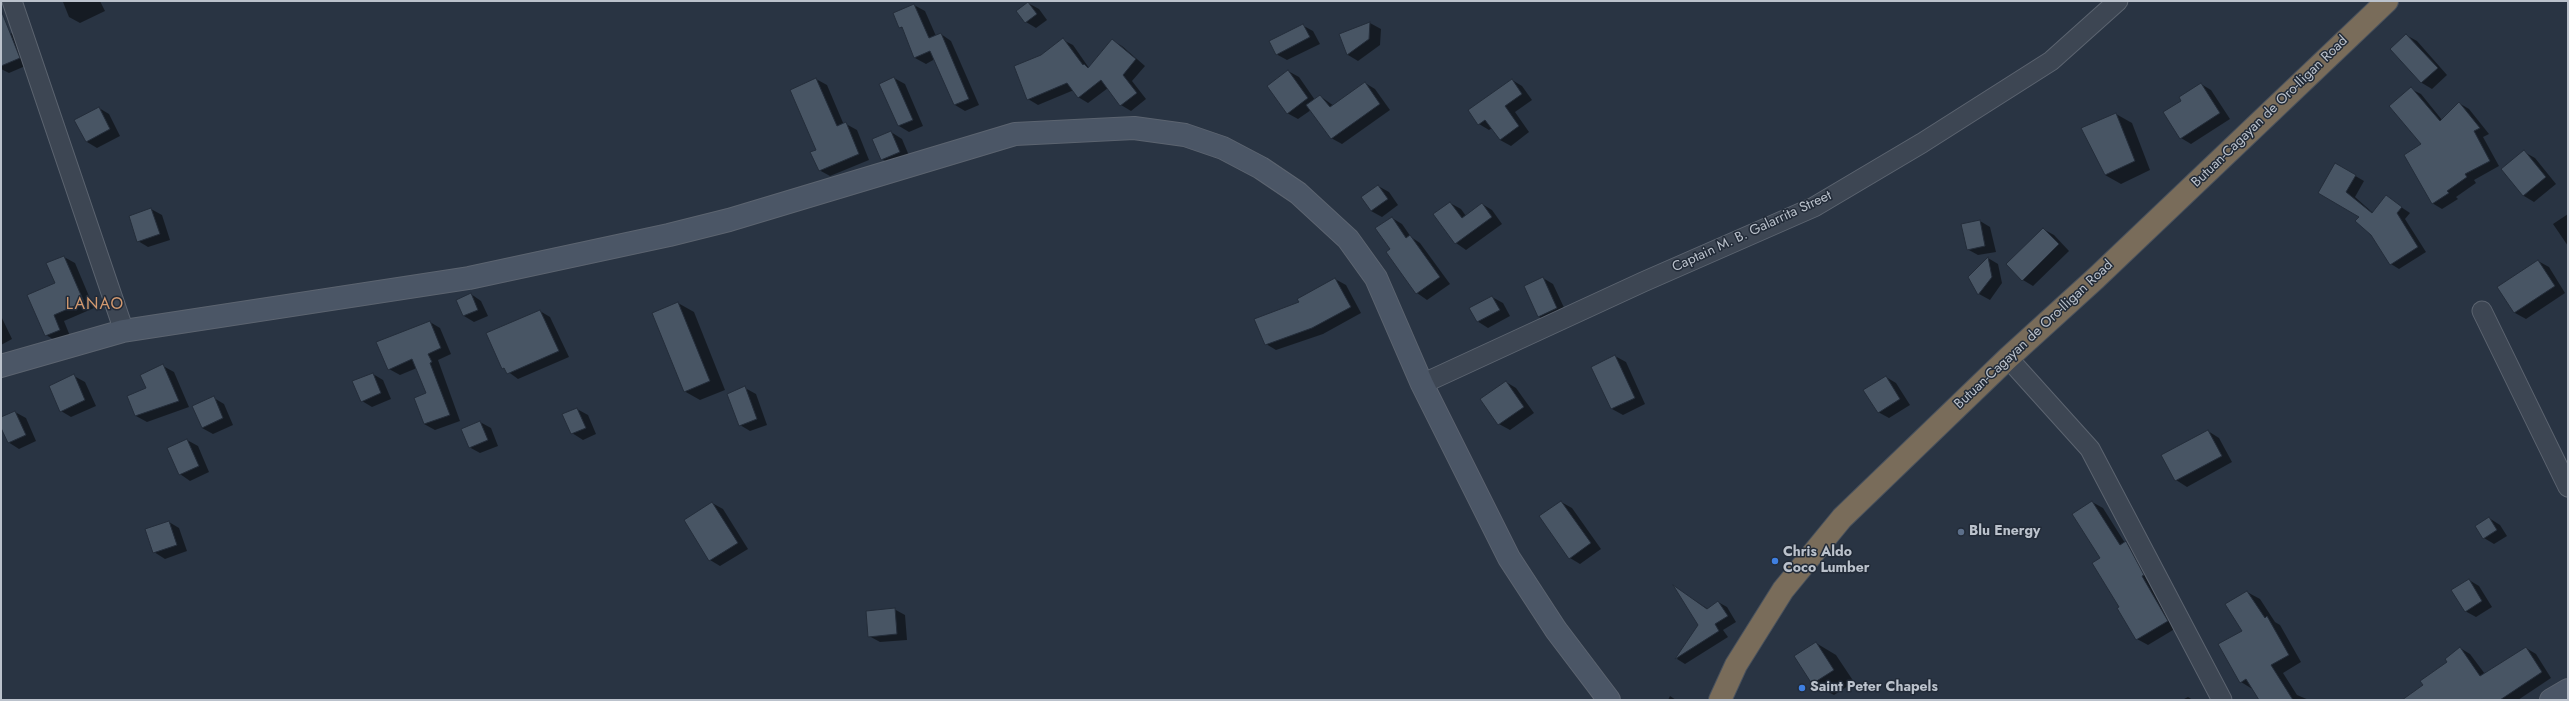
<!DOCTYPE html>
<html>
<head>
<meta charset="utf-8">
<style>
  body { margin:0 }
  #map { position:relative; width:2569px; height:701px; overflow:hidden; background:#293443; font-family:Jost,sans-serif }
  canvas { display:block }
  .frame { position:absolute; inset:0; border:2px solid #bbc2cc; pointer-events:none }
</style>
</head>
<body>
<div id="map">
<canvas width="2569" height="701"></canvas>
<div class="frame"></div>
</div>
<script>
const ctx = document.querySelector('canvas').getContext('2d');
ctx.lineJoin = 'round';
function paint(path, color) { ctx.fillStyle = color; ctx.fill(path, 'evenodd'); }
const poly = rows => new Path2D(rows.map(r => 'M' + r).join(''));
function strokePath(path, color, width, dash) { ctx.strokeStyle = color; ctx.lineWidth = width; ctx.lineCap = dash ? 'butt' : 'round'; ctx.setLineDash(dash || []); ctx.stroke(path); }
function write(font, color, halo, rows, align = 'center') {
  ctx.font = font + ' Jost,sans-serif'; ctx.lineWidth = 3; ctx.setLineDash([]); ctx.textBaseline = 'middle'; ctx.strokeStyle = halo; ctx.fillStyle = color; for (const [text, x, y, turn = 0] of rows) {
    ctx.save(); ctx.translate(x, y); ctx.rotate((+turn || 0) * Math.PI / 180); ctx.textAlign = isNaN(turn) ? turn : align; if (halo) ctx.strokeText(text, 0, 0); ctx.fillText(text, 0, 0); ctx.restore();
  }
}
paint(poly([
  [65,1,100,1,105,11,80,23,69,17,63,2],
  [1028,3,1039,9,1047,20,1036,28,1026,22],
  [914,5,925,11,936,36,941,34,951,41,979,105,965,111,955,105,935,59,926,64,915,58,903,29,900,27],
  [1370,23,1381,29,1380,45,1358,61,1348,55,1340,35],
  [1302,25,1313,31,1320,44,1287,60,1276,54],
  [11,33,21,40,30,64,9,73,1,69,1,38],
  [2406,35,2417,41,2447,75,2432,89,2422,83,2391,49],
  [1063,40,1073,45,1089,68,1113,41,1122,46,1145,66,1132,81,1146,99,1131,111,1121,105,1108,88,1088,103,1078,97,1074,90,1038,105,1028,99,1042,56],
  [1288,71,1299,77,1315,100,1320,96,1334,106,1365,83,1375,89,1390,110,1342,144,1331,138,1311,110,1298,119,1287,113],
  [894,78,905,84,923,126,909,132,899,126,881,84],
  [816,79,827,85,844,125,846,124,857,130,869,160,830,176,819,170],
  [1512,80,1522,86,1532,100,1515,112,1529,132,1511,146,1500,140,1492,128,1489,130,1479,124],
  [2201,84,2211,90,2230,119,2191,144,2181,138,2183,101],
  [2411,89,2421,94,2442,120,2459,103,2469,109,2489,134,2483,137,2499,166,2474,180,2476,183,2456,197,2458,199,2442,209,2432,203],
  [99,108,109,114,120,136,97,148,87,142],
  [2116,114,2132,123,2150,170,2121,184,2105,175],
  [891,132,902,139,910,158,893,166,882,159],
  [2524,152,2535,158,2556,184,2534,202,2524,196,2503,169],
  [2335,164,2364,181,2355,197,2373,213,2386,197,2410,213,2405,219,2426,252,2399,269,2391,264,2361,216,2319,193],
  [1378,186,1389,192,1398,205,1382,217,1371,211],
  [1450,203,1461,209,1466,216,1482,204,1492,210,1502,224,1466,250,1456,243],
  [151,209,162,215,170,240,148,247,138,241],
  [2568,214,2568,246,2553,224],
  [1392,218,1402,224,1411,237,1420,243,1450,284,1427,300,1417,293,1392,250],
  [1980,221,1990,227,1996,252,1978,255,1967,249],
  [2043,229,2054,235,2069,251,2033,286,2023,280],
  [64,257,75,263,94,308,64,321,70,336,56,341,46,335],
  [1988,258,1998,264,2002,283,1990,300,1979,294,1969,278],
  [2538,261,2549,267,2565,293,2526,319,2515,313,2498,287],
  [1543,278,1553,284,1567,314,1550,323,1539,317,1525,287],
  [1335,279,1346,285,1361,313,1323,334,1276,350,1266,344,1300,303],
  [471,294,481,301,488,316,474,322,464,316,457,300],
  [1492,297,1503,303,1510,316,1488,328,1477,321],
  [678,303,694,312,725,390,700,400,684,391],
  [540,311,550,317,569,357,518,379,503,368],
  [1,316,12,339,1,345],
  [430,322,440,328,451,354,438,360,460,421,435,430,424,424,427,393,417,368,400,375,389,369],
  [1615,356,1626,362,1645,404,1623,415,1612,409,1592,367],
  [163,366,174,372,189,407,147,422,136,416,147,389],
  [373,374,383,380,391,399,372,407,362,401],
  [74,376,85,382,96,406,71,417,61,411],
  [1886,377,1896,383,1910,405,1889,418,1878,412],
  [1506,382,1516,388,1534,413,1510,430,1499,424],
  [745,388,756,394,767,425,750,431,740,425],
  [214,398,224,404,233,425,213,434,202,428],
  [577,409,588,415,596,434,583,440,572,433],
  [15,412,26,418,36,441,19,449,8,442,1,425,1,418],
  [480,422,491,428,498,446,480,453,469,447],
  [2208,431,2219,438,2232,462,2187,487,2176,480],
  [187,440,198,446,209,472,190,481,180,474],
  [1561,502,1572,508,1601,549,1580,564,1570,558],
  [2092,502,2103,508,2125,543,2136,548,2178,627,2148,645,2137,639,2121,607,2102,558],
  [712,503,723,509,748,549,720,566,710,560],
  [2489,518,2500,525,2507,536,2494,544,2484,538],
  [169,522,179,528,187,551,165,559,154,552],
  [2469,580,2479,586,2492,607,2476,617,2465,611],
  [1682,592,1708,609,1718,602,1727,607,1736,622,1723,630,1728,637,1685,664,1677,659,1699,625],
  [2247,592,2260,599,2275,622,2280,625,2301,662,2283,673,2297,695,2309,700,2261,700,2254,690,2241,682],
  [894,609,905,615,907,640,880,642,869,636],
  [1816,643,1836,655,1854,682,1834,695,1813,684,1796,656],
  [2460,648,2470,654,2485,674,2526,648,2536,654,2551,678,2518,700,2405,700,2424,686],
  [1670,696,1676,700,1668,700],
  [2188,697,2193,700,2182,700]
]), '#0007');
const building = poly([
  [1028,2,1037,14,1025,23,1016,11,1028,2],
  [914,4,929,38,941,33,969,99,954,105,930,51,914,58,902,27,899,28,893,13,914,4],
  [1,10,20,58,1,66,1,10],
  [1370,22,1369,39,1347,55,1339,34,1370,22],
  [1303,24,1310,37,1276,55,1269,41,1303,24],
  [2406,34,2438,68,2421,83,2390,49,2406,34],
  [1063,38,1083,65,1084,64,1088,68,1112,39,1136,59,1123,75,1137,93,1120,106,1101,80,1078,98,1067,83,1027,100,1014,66,1041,55,1063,38],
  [1288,70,1308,98,1287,114,1267,86,1288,70],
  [894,77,913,120,898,126,879,84,894,77],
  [816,78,837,126,846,122,859,154,819,171,810,152,816,150,790,90,816,78],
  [1512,79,1522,94,1505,106,1519,126,1500,140,1485,120,1478,125,1468,110,1512,79],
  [1365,82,1380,104,1331,139,1306,105,1320,95,1330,107,1365,82],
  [2201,83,2220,113,2180,139,2163,112,2181,101,2179,97,2201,83],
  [2411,87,2440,121,2459,102,2480,128,2474,131,2490,161,2465,174,2467,177,2447,191,2449,193,2432,204,2404,155,2421,144,2389,106,2411,87],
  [99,107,110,129,86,142,74,120,99,107],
  [2116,113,2135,161,2105,175,2081,128,2116,113],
  [891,131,900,152,881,160,872,139,891,131],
  [2524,150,2546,177,2523,196,2501,169,2524,150],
  [2335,163,2356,175,2346,192,2372,213,2386,195,2402,207,2397,213,2418,247,2390,265,2371,235,2355,221,2359,217,2318,193,2335,163],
  [1378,185,1388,199,1371,211,1361,197,1378,185],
  [1450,202,1462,218,1482,203,1492,217,1455,244,1433,214,1450,202],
  [151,208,160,234,137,242,129,216,151,208],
  [1392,217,1406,238,1410,235,1440,277,1416,294,1386,252,1390,249,1375,228,1392,217],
  [1980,220,1985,246,1967,250,1961,224,1980,220],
  [2043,228,2059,244,2022,281,2006,264,2043,228],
  [64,256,84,302,54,315,60,330,45,336,27,295,55,283,46,263,64,256],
  [1988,257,1992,277,1978,295,1968,277,1988,257],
  [2538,260,2555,286,2514,313,2497,287,2538,260],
  [1543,277,1557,308,1538,317,1524,286,1543,277],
  [1335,278,1351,307,1312,328,1265,345,1254,319,1299,302,1297,299,1335,278],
  [471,293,478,310,463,316,456,300,471,293],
  [1492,296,1500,310,1477,322,1469,308,1492,296],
  [678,302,710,381,684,392,652,313,678,302],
  [540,310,559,351,507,374,504,368,502,369,486,333,540,310],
  [430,321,441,348,428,354,432,362,430,363,450,415,424,424,414,398,426,393,412,359,388,370,376,342,430,321],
  [1615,355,1635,398,1611,409,1591,367,1615,355],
  [163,364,179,401,135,416,127,396,146,388,140,375,163,364],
  [373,373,381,393,361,402,352,381,373,373],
  [74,374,85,400,60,412,49,386,74,374],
  [1886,376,1900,399,1878,413,1863,390,1886,376],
  [1506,381,1524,407,1498,425,1480,399,1506,381],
  [745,386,757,419,739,426,727,394,745,386],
  [214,396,223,418,202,428,192,406,214,396],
  [577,408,586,428,571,434,562,414,577,408],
  [15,411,26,435,8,443,1,428,1,417,15,411],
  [480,421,488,440,469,448,461,429,480,421],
  [2208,430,2222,456,2175,481,2161,455,2208,430],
  [187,439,199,466,179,475,167,448,187,439],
  [1561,501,1591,543,1569,559,1539,516,1561,501],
  [2092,501,2120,545,2126,541,2127,543,2144,575,2142,576,2168,621,2136,640,2117,608,2119,607,2092,563,2100,558,2072,514,2092,501],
  [712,502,738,543,709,561,684,520,712,502],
  [2489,517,2497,530,2483,539,2475,526,2489,517],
  [169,521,177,545,153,553,145,529,169,521],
  [2469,579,2482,601,2465,612,2451,590,2469,579],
  [1673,585,1707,609,1718,601,1728,616,1715,624,1719,631,1675,659,1698,625,1673,585],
  [2247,591,2265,618,2267,616,2289,655,2271,665,2293,700,2259,700,2246,679,2240,683,2218,644,2242,631,2225,604,2247,591],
  [895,608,897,634,868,637,866,611,895,608],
  [1816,642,1834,670,1812,684,1794,656,1816,642],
  [2460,647,2480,676,2526,647,2542,672,2500,700,2402,700,2423,685,2420,681,2447,662,2445,659,2460,647]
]);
paint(building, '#485564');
strokePath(building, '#242d3a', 1);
const street = poly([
  [12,1,124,331],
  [2482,311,2568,487],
  [2008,358,2090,449,2222,700],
  [1422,384,1643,282,1814,207,1922,143,2051,61,2118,1]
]);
const secondary = poly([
  [1,366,123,331,469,278,669,235,729,220,1015,134,1134,128,1185,135,1223,148,1261,168,1298,193,1348,239,1376,278,1422,384,1509,558,1556,630,1609,700],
  [2551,700,2568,690]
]);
const highway = poly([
  [1720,700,1736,665,1783,590,1842,518,2008,358,2096,278,2387,1]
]);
strokePath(street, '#5c6470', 21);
strokePath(secondary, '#5c6470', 24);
strokePath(highway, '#48515d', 24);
strokePath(street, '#3d4653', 19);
strokePath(secondary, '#4b5666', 22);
strokePath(highway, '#796c5a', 22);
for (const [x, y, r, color] of [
  [1961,532,4,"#5c6f8a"],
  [1775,561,4,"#3f7fe0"],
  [1802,688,4,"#3f7fe0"]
]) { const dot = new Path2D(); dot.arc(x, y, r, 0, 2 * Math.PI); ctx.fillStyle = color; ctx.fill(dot); strokePath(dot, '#222b38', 1.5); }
write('14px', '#bbc2cc', '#222b38', [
  ["Butuan-Cagayan de Oro-Iligan Road",2270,112,-44],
  ["Captain M. B. Galarrita Street",1752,232,-25],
  ["Butuan-Cagayan de Oro-Iligan Road",2034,335,-43]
]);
write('bold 14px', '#bbc2cc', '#222b38', [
  ["Blu Energy",1969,532],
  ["Chris Aldo",1783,553],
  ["Coco Lumber",1783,569],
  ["Saint Peter Chapels",1810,688]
], 'left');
ctx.letterSpacing = '1px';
write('16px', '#d3996f', '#222b38', [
  ["LANAO",95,305]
]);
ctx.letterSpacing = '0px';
</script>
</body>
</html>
